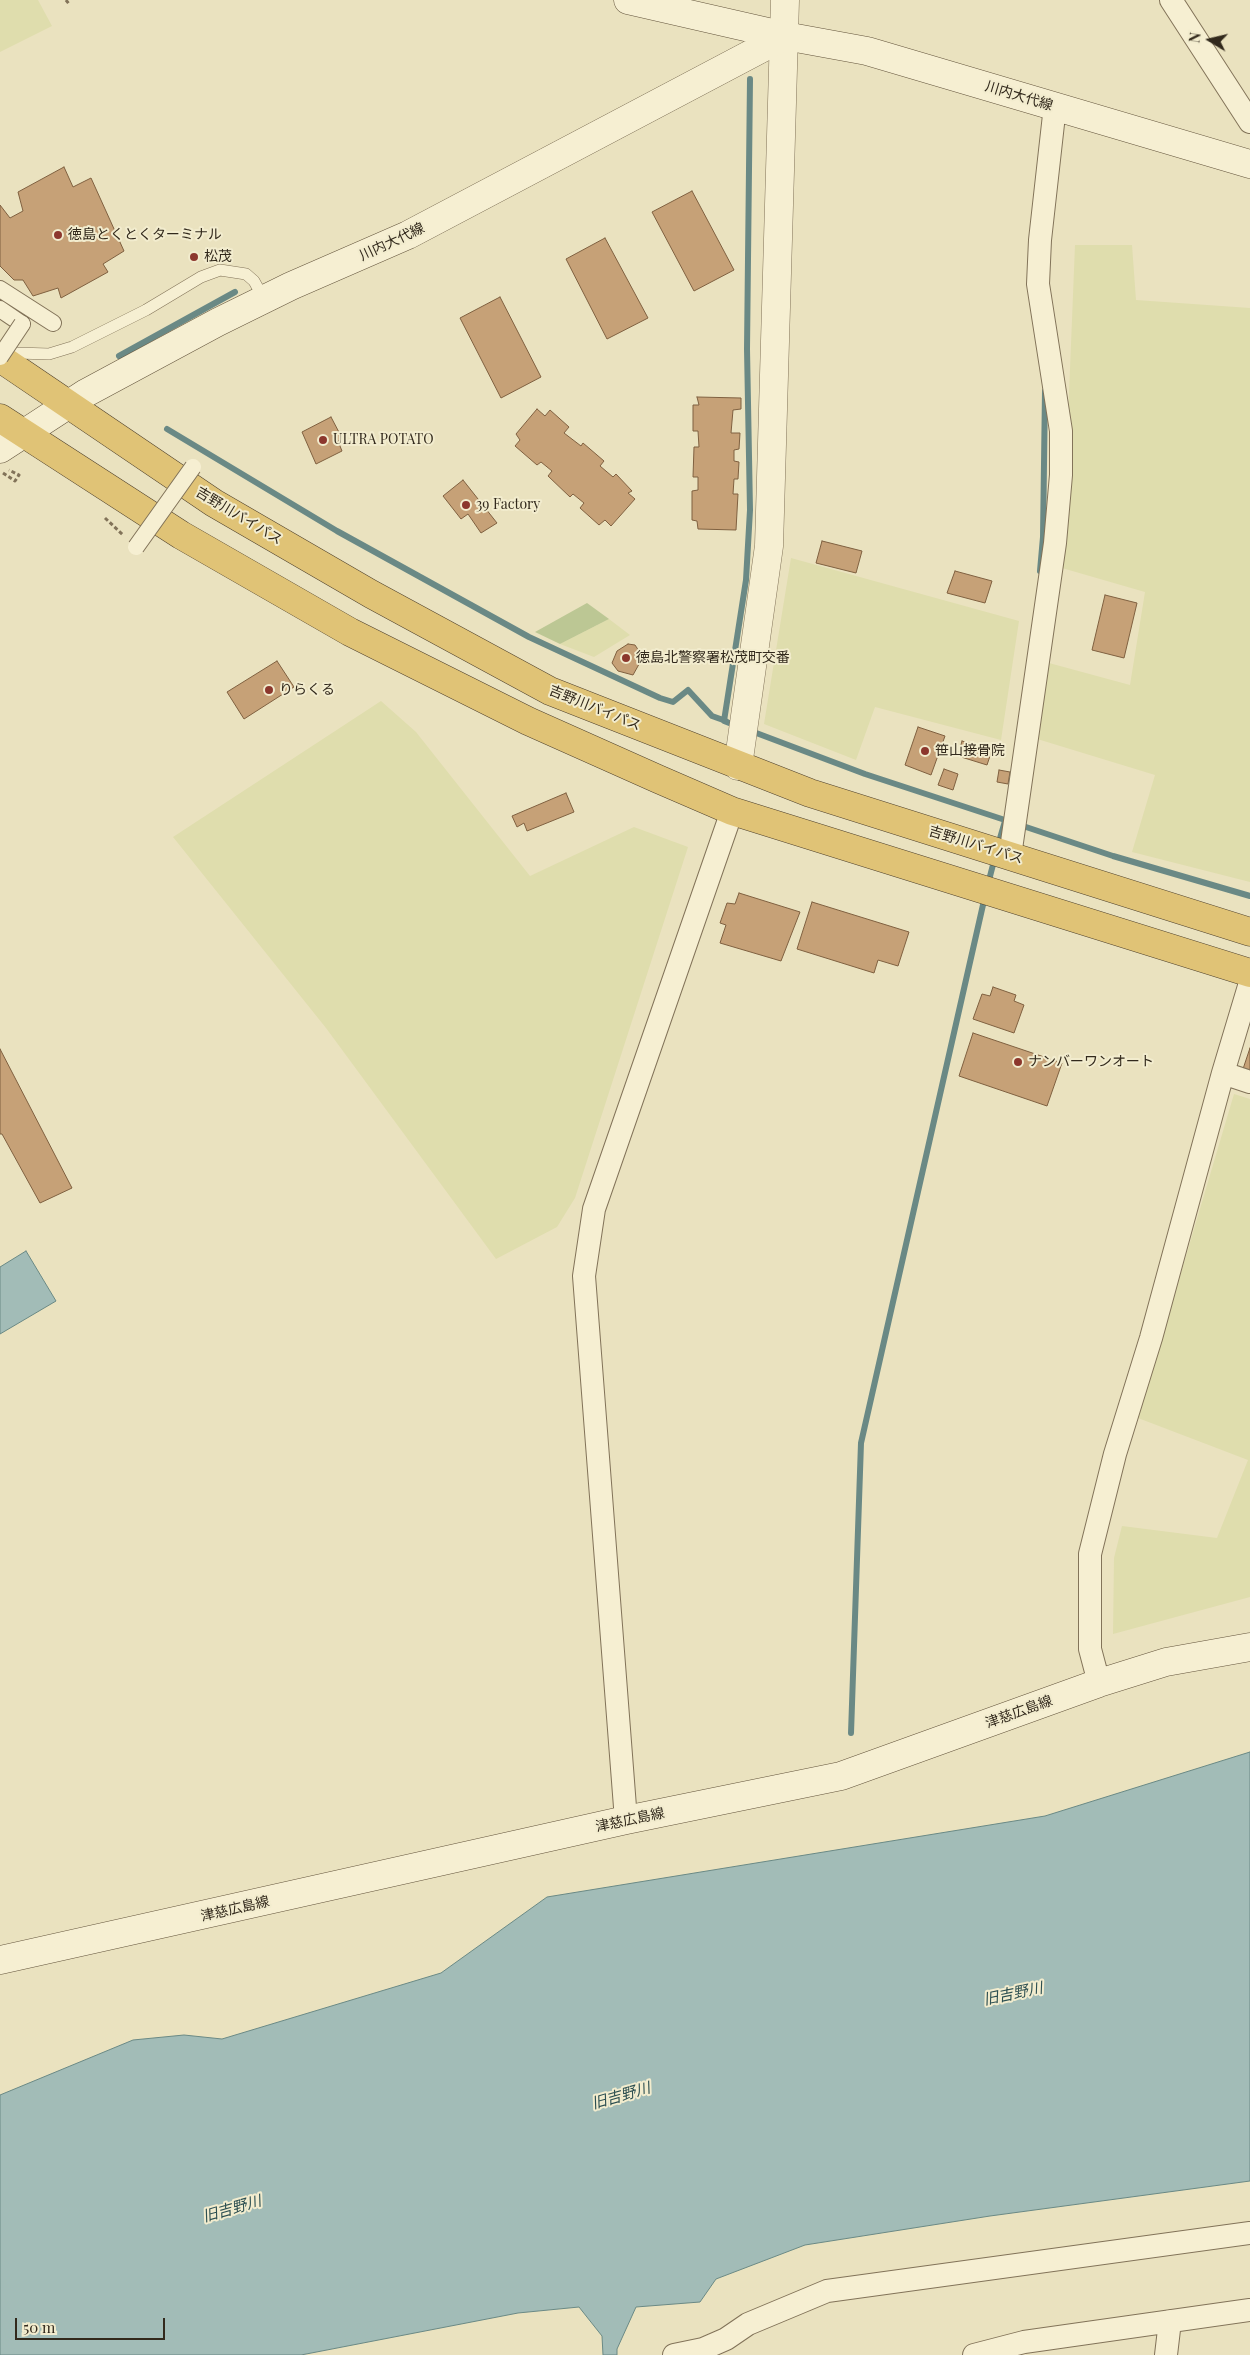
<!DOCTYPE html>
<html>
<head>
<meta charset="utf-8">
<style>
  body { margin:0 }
  #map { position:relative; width:1250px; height:2355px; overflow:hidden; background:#eae2bf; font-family:"Playfair Display",serif }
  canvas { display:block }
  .north { position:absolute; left:1185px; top:15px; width:50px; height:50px; -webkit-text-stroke:4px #f2ecce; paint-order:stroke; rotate:279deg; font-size:14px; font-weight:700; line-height:20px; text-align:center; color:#32291c }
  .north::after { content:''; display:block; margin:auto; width:18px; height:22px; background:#32291c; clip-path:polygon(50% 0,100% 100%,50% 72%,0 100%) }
  .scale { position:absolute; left:15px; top:2318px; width:150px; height:22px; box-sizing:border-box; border:2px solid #32291c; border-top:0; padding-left:6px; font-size:15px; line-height:18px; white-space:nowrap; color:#32291c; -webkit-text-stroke:4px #f2ecce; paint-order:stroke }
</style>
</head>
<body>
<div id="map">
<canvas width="1250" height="2355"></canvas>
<div class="north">N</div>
<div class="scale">50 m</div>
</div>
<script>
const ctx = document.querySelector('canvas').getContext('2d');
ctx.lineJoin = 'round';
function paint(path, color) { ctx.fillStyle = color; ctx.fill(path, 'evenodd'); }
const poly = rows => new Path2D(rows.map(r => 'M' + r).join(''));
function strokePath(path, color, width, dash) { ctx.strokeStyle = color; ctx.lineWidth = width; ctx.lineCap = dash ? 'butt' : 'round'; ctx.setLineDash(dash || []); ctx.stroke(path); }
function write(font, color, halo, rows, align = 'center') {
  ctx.font = font + ' "Playfair Display","Noto Sans JP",serif'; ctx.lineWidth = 4; ctx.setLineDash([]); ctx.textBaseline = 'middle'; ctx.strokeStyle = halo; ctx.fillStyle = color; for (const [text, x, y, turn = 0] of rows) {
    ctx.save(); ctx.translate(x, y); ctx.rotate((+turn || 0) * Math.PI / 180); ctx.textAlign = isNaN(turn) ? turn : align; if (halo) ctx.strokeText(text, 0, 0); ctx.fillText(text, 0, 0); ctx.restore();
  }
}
paint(poly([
  [0,0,38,0,52,26,0,52],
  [1075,245,1132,245,1136,300,1250,308,1250,882,1132,852,1155,775,1034,738,1049,663,1130,685,1145,592,1062,568],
  [791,558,1019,621,1001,740,875,707,856,760,764,724],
  [609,619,630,635,594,657,560,644],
  [381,701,416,732,530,876,634,827,688,847,575,1198,557,1227,496,1259,326,1028,173,837],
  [1234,1094,1250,1099,1250,1597,1113,1634,1114,1558,1122,1526,1217,1538,1248,1460,1138,1418]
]), '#dfddad');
paint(poly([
  [587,603,609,619,560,644,535,632]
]), '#bcc794');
const water = poly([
  [26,1251,56,1301,0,1334,0,1267,26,1251],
  [1250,1752,1250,2181,990,2216,805,2245,716,2279,700,2302,636,2307,617,2349,617,2355,603,2355,602,2336,579,2307,518,2313,301,2355,0,2355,0,2095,133,2040,184,2035,222,2039,441,1973,547,1897,1045,1816,1250,1752]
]);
paint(water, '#a2bcb7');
strokePath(water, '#6a8985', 1);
strokePath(poly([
  [119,356,235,292],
  [167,429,337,531,529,637,660,698,673,702,688,690,712,716,726,721],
  [1040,571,1043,537,1045,391],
  [737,726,724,721,746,580,750,510,747,349,750,79],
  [751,731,865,774,1008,821],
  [1020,825,1113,856,1250,896],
  [998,845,1005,821],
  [988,884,995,857],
  [851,1733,861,1443,985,896]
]), '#6a8985', 6);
const building = poly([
  [64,167,73,187,91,178,124,251,103,264,108,272,61,298,58,288,33,296,23,280,14,280,0,266,0,205,10,218,23,211,18,192,64,167],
  [692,191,734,270,694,291,652,212,692,191],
  [605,238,648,318,607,339,566,259,605,238],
  [500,297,541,377,501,398,460,318,500,297],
  [697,397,741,398,741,409,733,410,731,433,740,433,739,449,734,450,734,461,739,462,738,479,734,479,733,494,738,494,736,530,698,529,697,521,692,520,692,491,698,490,698,477,693,477,694,447,699,447,698,431,693,431,693,405,699,405,697,397],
  [537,409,545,416,550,410,569,427,564,433,581,446,583,443,604,461,600,466,613,477,616,474,632,491,628,493,635,499,611,526,605,520,599,525,580,508,584,503,573,494,570,497,548,476,552,471,541,462,537,465,515,446,520,440,516,434,537,409],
  [331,417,342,438,338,441,342,451,316,464,302,432,331,417],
  [463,480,497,523,481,533,468,514,461,519,443,496,463,480],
  [822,541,862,551,856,573,816,563,822,541],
  [955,571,992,581,985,603,947,593,955,571],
  [1105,595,1137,603,1124,658,1092,650,1105,595],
  [628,644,635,645,643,657,633,675,618,671,612,663,617,651,628,644],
  [277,661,294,687,244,719,227,692,277,661],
  [918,727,945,736,931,775,905,765,918,727],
  [962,741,992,750,987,765,958,756,962,741],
  [944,769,958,774,953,790,938,785,944,769],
  [999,770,1010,772,1008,784,997,782,999,770],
  [566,793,574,812,527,831,524,823,517,827,512,816,566,793],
  [739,893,800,912,781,961,720,943,726,925,720,923,727,903,735,904,739,893],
  [812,902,909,932,898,966,878,960,874,973,797,949,812,902],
  [993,987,1016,995,1014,1001,1024,1005,1014,1033,973,1019,982,994,990,996,993,987],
  [973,1033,1062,1063,1047,1106,959,1076,973,1033],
  [1250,1048,1250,1075,1242,1072,1250,1048],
  [0,1049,72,1188,40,1203,2,1134,0,1134,0,1049]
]);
paint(building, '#c6a177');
strokePath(building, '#7f6040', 1);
const service = poly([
  [2,349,17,353,49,354,72,347,146,310,201,277,220,270,246,274,254,281,264,299]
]);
const pedestrian = poly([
  [0,289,53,323],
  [0,309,22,324]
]);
const minor = poly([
  [1171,0,1250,122],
  [1010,856,1055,543,1061,475,1061,431,1038,284,1040,240,1055,106],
  [1223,1073,1250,1082],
  [1099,1683,1090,1649,1090,1554,1115,1454,1151,1338,1223,1073,1250,983],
  [626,1820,584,1276,594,1209,732,811],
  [674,2355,703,2349,726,2339,748,2324,827,2291,1250,2233],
  [974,2355,1024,2342,1250,2310],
  [1166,2355,1170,2321]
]);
const tertiary = poly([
  [738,766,769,546,785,0]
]);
const secondary = poly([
  [628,0,785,36,867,51,1250,164],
  [0,449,86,393,218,322,291,286,408,235,785,36],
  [0,1960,626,1820,841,1776,1099,1683,1166,1662,1250,1647]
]);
const trunk = poly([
  [0,358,214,503,371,594,550,691,810,793,1250,932],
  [0,418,181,535,350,632,528,721,658,779,732,811,1250,973]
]);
strokePath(service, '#827359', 12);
strokePath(pedestrian, '#827359', 18);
strokePath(minor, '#827359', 24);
strokePath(tertiary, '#827359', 29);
strokePath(secondary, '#63543c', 29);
strokePath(trunk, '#4f412d', 29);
strokePath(poly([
  [66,0,69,4],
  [3,473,15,481,19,475,9,470],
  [105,518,123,535]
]), '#827359', 3, [4, 2.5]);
strokePath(service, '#f6efd2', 11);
strokePath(pedestrian, '#f6efd2', 16);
strokePath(minor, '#f6efd2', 22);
strokePath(tertiary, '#f6efd2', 28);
strokePath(secondary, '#f6efd2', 28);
strokePath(trunk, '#e0c376', 28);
const pedestrianBridge = poly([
  [0,357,22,324],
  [136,547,193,467]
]);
strokePath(pedestrianBridge, '#827359', 18, []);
strokePath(pedestrianBridge, '#f6efd2', 16);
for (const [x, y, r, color] of [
  [58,235,5,"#8c372d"],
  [194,257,5,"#8c372d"],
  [323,440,5,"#8c372d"],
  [466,505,5,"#8c372d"],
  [626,658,5,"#8c372d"],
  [269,690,5,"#8c372d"],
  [925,751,5,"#8c372d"],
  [1018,1062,5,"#8c372d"]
]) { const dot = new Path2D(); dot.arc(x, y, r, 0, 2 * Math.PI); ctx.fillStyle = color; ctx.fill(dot); strokePath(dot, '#f2ecce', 2); }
write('14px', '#32291c', '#f2ecce', [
  ["川内大代線",1019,96,17],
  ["川内大代線",392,242,-25],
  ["吉野川バイパス",239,516,31],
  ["吉野川バイパス",595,708,22],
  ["吉野川バイパス",976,845,17],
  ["津慈広島線",1019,1712,-20],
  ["津慈広島線",630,1820,-12],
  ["津慈広島線",235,1909,-13]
]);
write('14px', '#32291c', '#f2ecce', [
  ["徳島とくとくターミナル",68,235],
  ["松茂",204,257],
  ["ULTRA POTATO",333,440],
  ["39 Factory",476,505],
  ["徳島北警察署松茂町交番",636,658],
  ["りらくる",279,690],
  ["笹山接骨院",935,751],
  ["ナンバーワンオート",1028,1062]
], 'left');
write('italic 15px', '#2c4f51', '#f2ecce', [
  ["旧吉野川",1013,1994,-12],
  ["旧吉野川",621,2096,-16],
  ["旧吉野川",232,2209,-16]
]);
</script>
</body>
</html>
